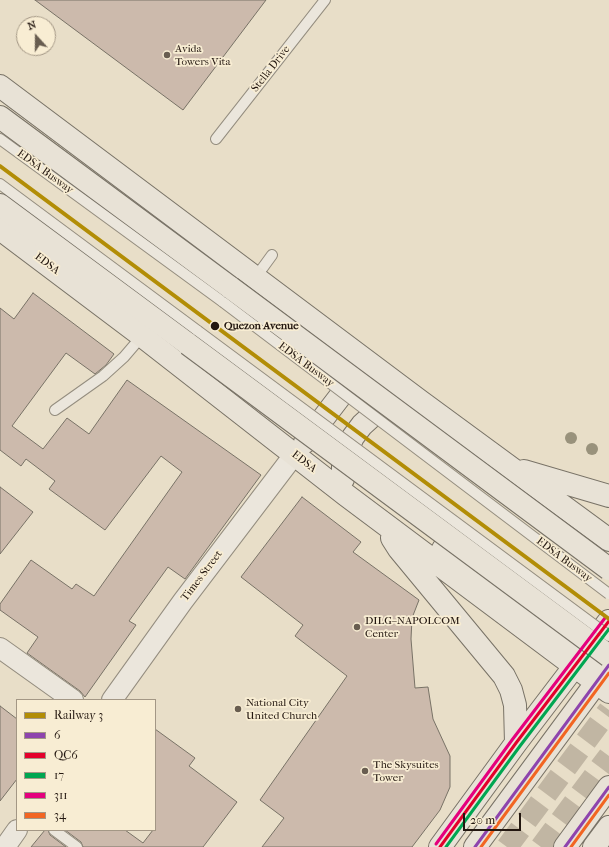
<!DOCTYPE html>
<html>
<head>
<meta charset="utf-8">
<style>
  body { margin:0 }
  #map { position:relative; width:609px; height:847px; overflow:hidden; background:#e8dec8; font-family:"IM FELL French Canon",serif }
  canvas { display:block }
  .legend { position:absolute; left:16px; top:699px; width:140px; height:132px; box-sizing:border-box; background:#f8edd3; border:1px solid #a39785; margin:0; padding:5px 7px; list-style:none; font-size:12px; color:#231710 }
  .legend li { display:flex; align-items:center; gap:8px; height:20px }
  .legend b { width:20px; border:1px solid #a39785 }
  .north { position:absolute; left:16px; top:16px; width:40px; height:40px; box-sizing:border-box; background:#f8edd3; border:1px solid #a39785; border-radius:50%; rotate:339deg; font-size:11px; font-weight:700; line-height:16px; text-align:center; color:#231710 }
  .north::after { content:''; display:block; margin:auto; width:14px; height:18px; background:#685d50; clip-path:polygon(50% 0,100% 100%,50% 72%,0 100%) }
  .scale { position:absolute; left:463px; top:813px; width:58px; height:18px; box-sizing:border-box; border:2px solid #231710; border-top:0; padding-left:5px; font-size:12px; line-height:14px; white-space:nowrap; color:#231710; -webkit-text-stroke:3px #f8edd3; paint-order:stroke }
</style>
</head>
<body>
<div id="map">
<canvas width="609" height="847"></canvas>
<ul class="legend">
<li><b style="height:5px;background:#b28d06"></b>Railway 3</li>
<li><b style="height:5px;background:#8e44ad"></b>6</li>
<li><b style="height:5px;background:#e4002b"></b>QC6</li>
<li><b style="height:5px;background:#00a651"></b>17</li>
<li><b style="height:5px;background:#e5007d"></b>311</li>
<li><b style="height:5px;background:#f26522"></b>34</li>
</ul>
<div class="north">N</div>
<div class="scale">20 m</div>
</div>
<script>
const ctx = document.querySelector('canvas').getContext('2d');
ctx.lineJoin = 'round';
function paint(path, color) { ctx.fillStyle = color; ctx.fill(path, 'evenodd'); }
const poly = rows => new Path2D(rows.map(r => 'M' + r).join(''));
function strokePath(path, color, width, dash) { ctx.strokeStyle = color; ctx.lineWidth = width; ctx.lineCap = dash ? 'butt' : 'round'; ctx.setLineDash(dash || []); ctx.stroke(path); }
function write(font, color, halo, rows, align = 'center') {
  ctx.font = font + ' "IM FELL French Canon",serif'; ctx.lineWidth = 3.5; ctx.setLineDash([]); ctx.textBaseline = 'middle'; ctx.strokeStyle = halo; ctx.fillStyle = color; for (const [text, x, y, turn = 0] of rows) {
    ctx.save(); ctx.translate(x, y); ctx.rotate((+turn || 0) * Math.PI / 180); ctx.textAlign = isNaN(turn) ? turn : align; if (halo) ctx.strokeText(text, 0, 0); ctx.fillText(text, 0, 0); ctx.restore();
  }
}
const building = poly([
  [35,0,266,0,183,110,35,0],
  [33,293,114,354,106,365,95,374,66,353,12,426,43,449,67,418,89,434,127,380,261,475,185,579,168,567,129,621,136,625,85,697,80,691,27,653,38,637,0,610,0,604,31,560,72,589,76,584,94,596,182,472,161,456,105,530,49,489,55,481,26,459,21,466,0,450,0,308,14,319,33,293],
  [0,487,33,512,0,554,0,487],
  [302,497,361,542,353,552,419,600,412,618,411,639,415,688,428,687,433,719,450,756,450,787,440,810,412,847,262,847,284,818,260,800,347,676,295,636,303,625,241,577,302,497],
  [0,706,17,719,17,779,0,801,0,706],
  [155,729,195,758,189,766,237,802,203,847,83,847,81,842,65,830,125,830,143,843,153,830,155,830,155,729],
  [45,830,48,830,50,835,66,847,31,847,45,830]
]);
paint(building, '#ccbaac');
strokePath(building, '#787266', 1);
strokePath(poly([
  [507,847,609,710],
  [541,847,609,756]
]), '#c1b6a3', 22, [22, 11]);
const service = poly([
  [0,139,223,302],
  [216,139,325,0],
  [0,184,198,331],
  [256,277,272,255],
  [55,410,103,376,124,357,142,336],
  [54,830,77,847]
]);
const minor = poly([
  [0,648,73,700],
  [112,700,183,601,294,455],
  [5,847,17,830]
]);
const primary = poly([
  [0,86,420,401,609,540],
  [0,229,142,336,346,495,609,692],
  [305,442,348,386,353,376,354,370],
  [524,471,609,496],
  [343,479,343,465,347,450,353,437,362,425,373,415,387,407,407,402],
  [392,538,399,549,504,676,511,690,515,705,516,743],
  [443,549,606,668,609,669],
  [440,847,516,743,609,621],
  [475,847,605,671],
  [565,847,609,787],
  [594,847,609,827]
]);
const trunk = poly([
  [0,117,231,288],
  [0,205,188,344]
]);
strokePath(service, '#948d7f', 12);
strokePath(minor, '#948d7f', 22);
strokePath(primary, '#787266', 24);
strokePath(trunk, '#787266', 24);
strokePath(service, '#ebe6dc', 10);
strokePath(minor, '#ebe6dc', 20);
strokePath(primary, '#e8e2d6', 22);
strokePath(trunk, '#e8e2d6', 22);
const serviceBridge = poly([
  [223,302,609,594],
  [198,331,609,636]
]);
const trunkBridge = poly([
  [231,288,609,569],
  [188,344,609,656]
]);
strokePath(serviceBridge, '#948d7f', 12, []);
strokePath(trunkBridge, '#787266', 24, []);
strokePath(serviceBridge, '#ebe6dc', 10);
strokePath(trunkBridge, '#e8e2d6', 22);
strokePath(poly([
  [475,847,609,665],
  [565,847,609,787]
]), '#8e44ad', 3);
strokePath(poly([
  [440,847,516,743,609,621]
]), '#e4002b', 3);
strokePath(poly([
  [446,847,520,746,609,629]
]), '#00a651', 3);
strokePath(poly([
  [436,844,512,740,605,618]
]), '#e5007d', 3);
strokePath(poly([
  [481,847,609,673],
  [571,847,609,795]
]), '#f26522', 3);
strokePath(poly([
  [0,166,609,619]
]), '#b28d06', 4);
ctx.fillStyle = '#99927c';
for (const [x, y] of [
  [571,438],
  [592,449]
]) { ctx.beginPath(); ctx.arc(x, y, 6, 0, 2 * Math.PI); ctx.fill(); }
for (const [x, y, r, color] of [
  [167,55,4,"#685d50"],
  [215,326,5,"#231710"],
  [357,627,4,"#685d50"],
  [238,709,4,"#685d50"],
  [365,771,4,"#685d50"]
]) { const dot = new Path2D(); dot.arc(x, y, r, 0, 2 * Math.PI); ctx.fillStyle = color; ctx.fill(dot); strokePath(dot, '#f8edd3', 1.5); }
write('11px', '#231710', '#f8edd3', [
  ["Avida",175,49],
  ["Towers Vita",175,62],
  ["DILG–NAPOLCOM",365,621],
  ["Center",365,634],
  ["National City",246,703],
  ["United Church",246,716],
  ["The Skysuites",373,765],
  ["Tower",373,778]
], 'left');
write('11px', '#231710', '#f8edd3', [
  ["Stella Drive",271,69,-52],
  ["EDSA Busway",45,172,36],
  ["EDSA",47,264,37],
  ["EDSA Busway",306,365,37],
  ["EDSA",304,462,38],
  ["EDSA Busway",564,560,37],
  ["Times Street",202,576,-53]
]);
write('bold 11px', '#231710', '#f8edd3', [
  ["Quezon Avenue",224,326]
], 'left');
</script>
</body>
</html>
